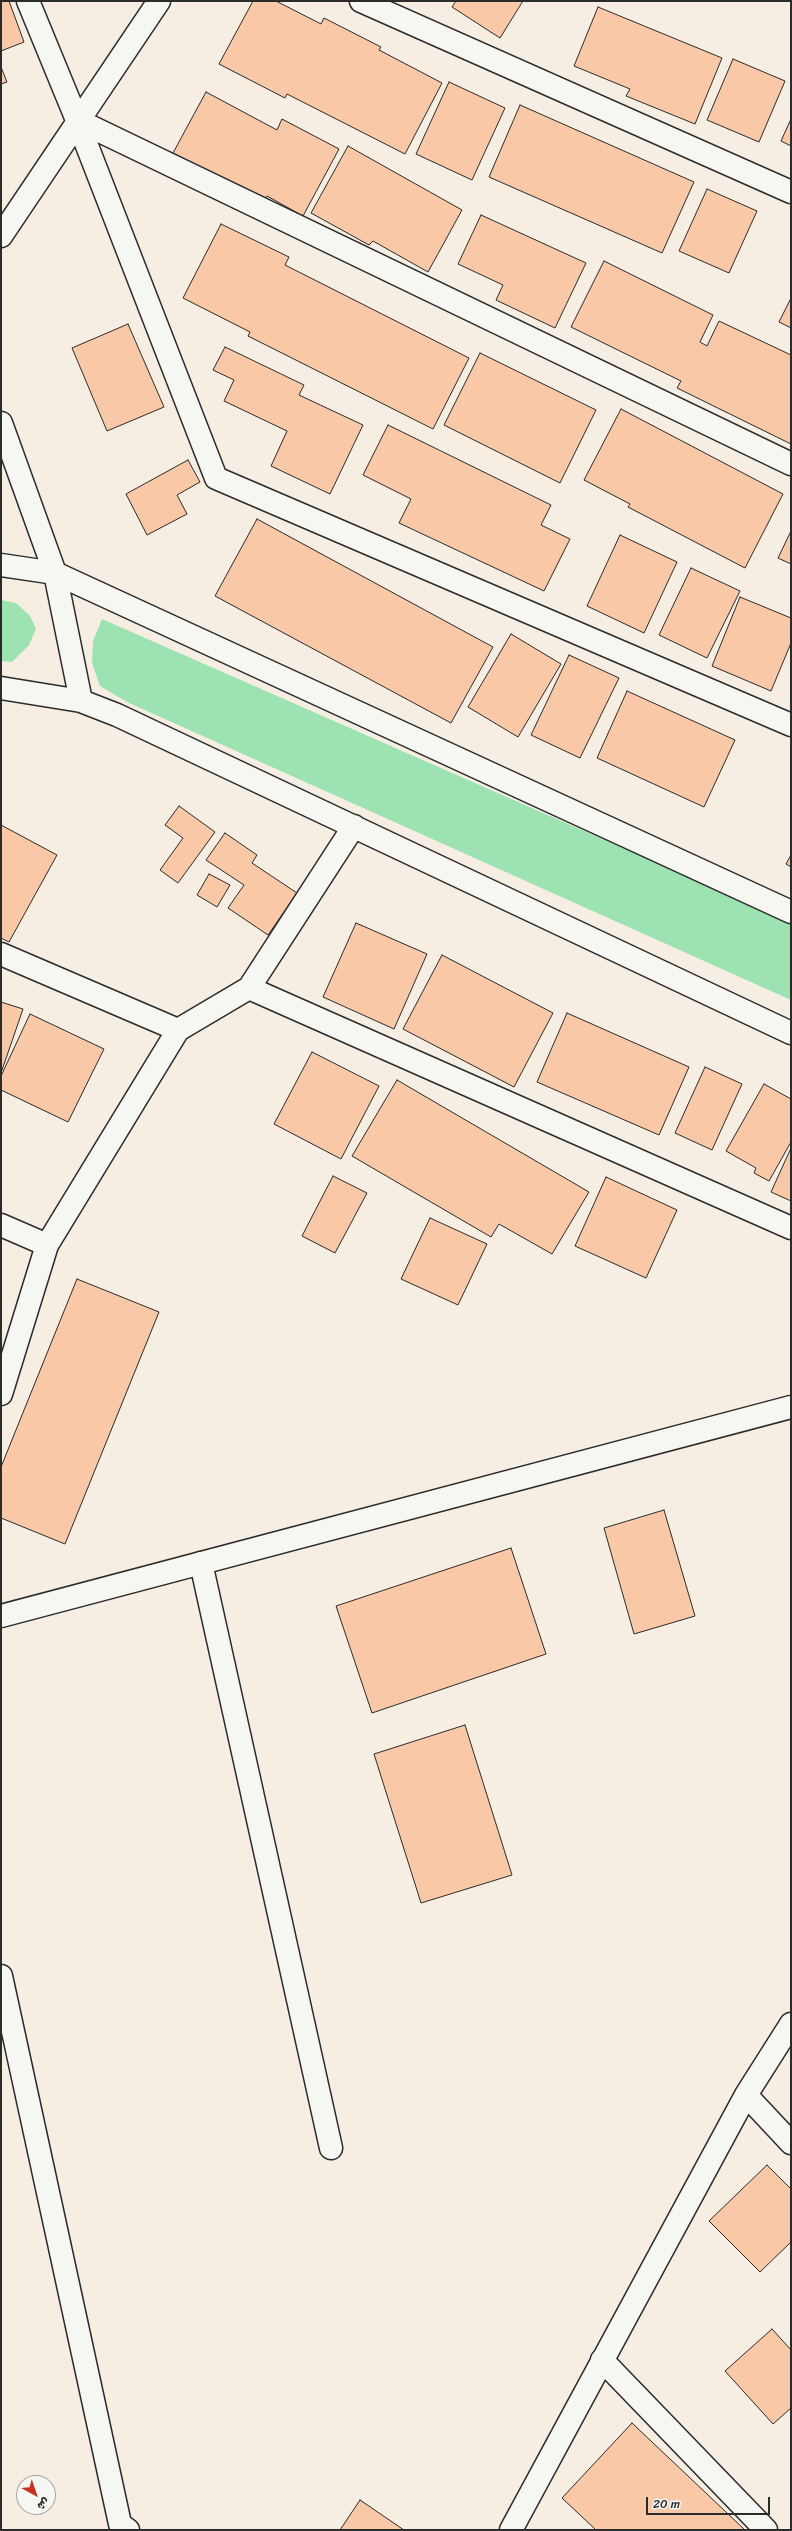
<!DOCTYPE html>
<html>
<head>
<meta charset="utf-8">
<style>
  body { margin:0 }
  #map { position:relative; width:792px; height:2531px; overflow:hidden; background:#f6ede3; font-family:Sriracha,"Playpen Sans Arabic",sans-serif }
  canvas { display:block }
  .frame { position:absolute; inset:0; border:2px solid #2b2b2b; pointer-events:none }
  .north { position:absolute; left:16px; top:2475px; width:40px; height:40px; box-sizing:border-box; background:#f6f6f2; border:1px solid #a5a5a2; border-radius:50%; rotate:140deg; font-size:11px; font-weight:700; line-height:16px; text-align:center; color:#2b2b2b }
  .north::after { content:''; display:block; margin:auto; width:14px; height:18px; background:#c8321e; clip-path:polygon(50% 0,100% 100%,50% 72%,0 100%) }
  .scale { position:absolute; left:646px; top:2497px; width:124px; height:18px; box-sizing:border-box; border:2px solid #2b2b2b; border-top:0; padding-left:5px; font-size:12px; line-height:14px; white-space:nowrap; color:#2b2b2b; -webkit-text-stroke:3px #f6f6f2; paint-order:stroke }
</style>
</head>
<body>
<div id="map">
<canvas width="792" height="2531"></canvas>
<div class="frame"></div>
<div class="north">ش</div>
<div class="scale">20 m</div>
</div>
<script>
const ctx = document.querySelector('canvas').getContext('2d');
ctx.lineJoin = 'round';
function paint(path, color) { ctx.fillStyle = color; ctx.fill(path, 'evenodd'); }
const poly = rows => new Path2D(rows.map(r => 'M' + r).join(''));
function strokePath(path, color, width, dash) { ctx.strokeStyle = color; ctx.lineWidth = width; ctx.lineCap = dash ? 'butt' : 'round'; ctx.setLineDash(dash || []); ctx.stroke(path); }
paint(poly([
  [1,600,16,603,30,616,36,629,29,645,12,662,1,661],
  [102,619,791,922,791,1000,127,702,100,686,92,663,93,641]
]), '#9ce3b1');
const building = poly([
  [1,1,9,1,24,42,1,51,1,1],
  [253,1,276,1,321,24,324,18,381,47,379,50,442,83,405,154,287,94,285,98,219,64,253,1],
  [456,1,523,1,500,38,452,7,456,1],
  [598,7,722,58,695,124,626,96,630,89,574,66,598,7],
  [733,59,785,81,759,142,707,120,733,59],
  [1,67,7,82,1,84,1,67],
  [449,82,505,108,472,180,416,154,449,82],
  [206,92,277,130,282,119,339,149,303,216,267,196,263,201,173,153,206,92],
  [520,105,694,182,662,253,489,177,520,105],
  [791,119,791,146,781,141,791,119],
  [348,146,462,210,428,272,373,241,369,245,311,213,348,146],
  [707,189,757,211,729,273,679,251,707,189],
  [481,215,586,263,555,328,496,300,503,285,458,264,481,215],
  [221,224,289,257,285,265,469,358,433,429,248,336,250,332,183,298,221,224],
  [604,261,713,315,700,342,707,346,719,321,791,355,791,444,677,388,681,381,571,327,604,261],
  [791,298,791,328,779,322,791,298],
  [128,324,164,407,107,431,72,348,128,324],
  [225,347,304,385,299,395,363,425,330,494,271,466,287,431,224,401,234,380,213,370,225,347],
  [480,353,596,410,560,483,444,425,480,353],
  [621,409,783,494,745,568,628,507,630,504,584,480,621,409],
  [388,425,551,505,541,525,570,539,544,591,399,523,411,499,363,475,388,425],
  [188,460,200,482,177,495,187,514,147,535,126,494,188,460],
  [257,519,493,647,451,723,215,596,257,519],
  [791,531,791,564,778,558,791,531],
  [620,535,677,562,644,633,587,606,620,535],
  [691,568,740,591,707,658,659,635,691,568],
  [740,597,791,618,791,643,771,691,712,666,740,597],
  [511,634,561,664,518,737,468,707,511,634],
  [569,655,619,678,580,758,531,735,569,655],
  [627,691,735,740,704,807,597,758,627,691],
  [179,806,215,832,178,883,160,870,183,838,165,825,179,806],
  [1,825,57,855,9,942,1,938,1,825],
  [225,833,257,855,252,863,297,893,268,935,228,908,244,885,206,860,225,833],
  [791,855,791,867,786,864,791,855],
  [209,874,230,885,217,907,197,895,209,874],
  [356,923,427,954,394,1029,323,997,356,923],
  [442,955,553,1013,514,1087,403,1029,442,955],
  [1,1002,23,1009,1,1073,1,1002],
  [567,1013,689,1067,659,1135,537,1082,567,1013],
  [30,1014,104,1049,68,1122,1,1090,1,1076,30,1014],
  [312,1052,379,1086,341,1159,274,1124,312,1052],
  [705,1067,742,1084,712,1150,675,1133,705,1067],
  [397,1080,589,1192,552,1254,499,1224,491,1237,352,1156,397,1080],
  [764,1084,791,1099,791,1142,769,1181,754,1173,756,1168,726,1151,764,1084],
  [791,1148,791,1201,771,1192,791,1148],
  [333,1176,367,1193,335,1253,302,1236,333,1176],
  [606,1177,677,1210,646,1278,575,1246,606,1177],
  [430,1218,487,1244,458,1305,401,1279,430,1218],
  [77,1279,159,1312,65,1544,1,1518,1,1467,77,1279],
  [664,1510,695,1616,634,1634,604,1528,664,1510],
  [511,1548,546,1654,372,1713,336,1606,511,1548],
  [465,1725,512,1875,421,1903,374,1754,465,1725],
  [767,2165,791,2189,791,2242,760,2272,709,2221,767,2165],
  [772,2329,791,2350,791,2408,773,2424,725,2371,772,2329],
  [632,2423,745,2530,596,2530,562,2498,632,2423],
  [360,2500,404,2530,340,2530,360,2500]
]);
paint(building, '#f8c8a7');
strokePath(building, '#2b2b2b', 1);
const street = poly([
  [28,1,77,120,216,478,791,725],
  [361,1,791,192],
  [77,120,791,464],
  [1,236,159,1],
  [1,423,55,573,81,701],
  [1,565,55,573,791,912],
  [1,688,81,701,117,715,791,1033],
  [1,954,178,1030],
  [249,988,791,1228],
  [1,1225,47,1245,178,1030,249,988,354,826],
  [1,1394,47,1245],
  [201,1563,331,2148],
  [1,1976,120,2524,128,2530],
  [746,2095,791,2143],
  [602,2360,766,2530],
  [511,2530,746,2095,791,2024]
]);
const secondary = poly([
  [1,1616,791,1407]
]);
strokePath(street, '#2b2b2b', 25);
strokePath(secondary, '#2b2b2b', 25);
strokePath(street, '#f6f6f2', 22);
strokePath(secondary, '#f6f6f2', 22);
</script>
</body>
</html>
